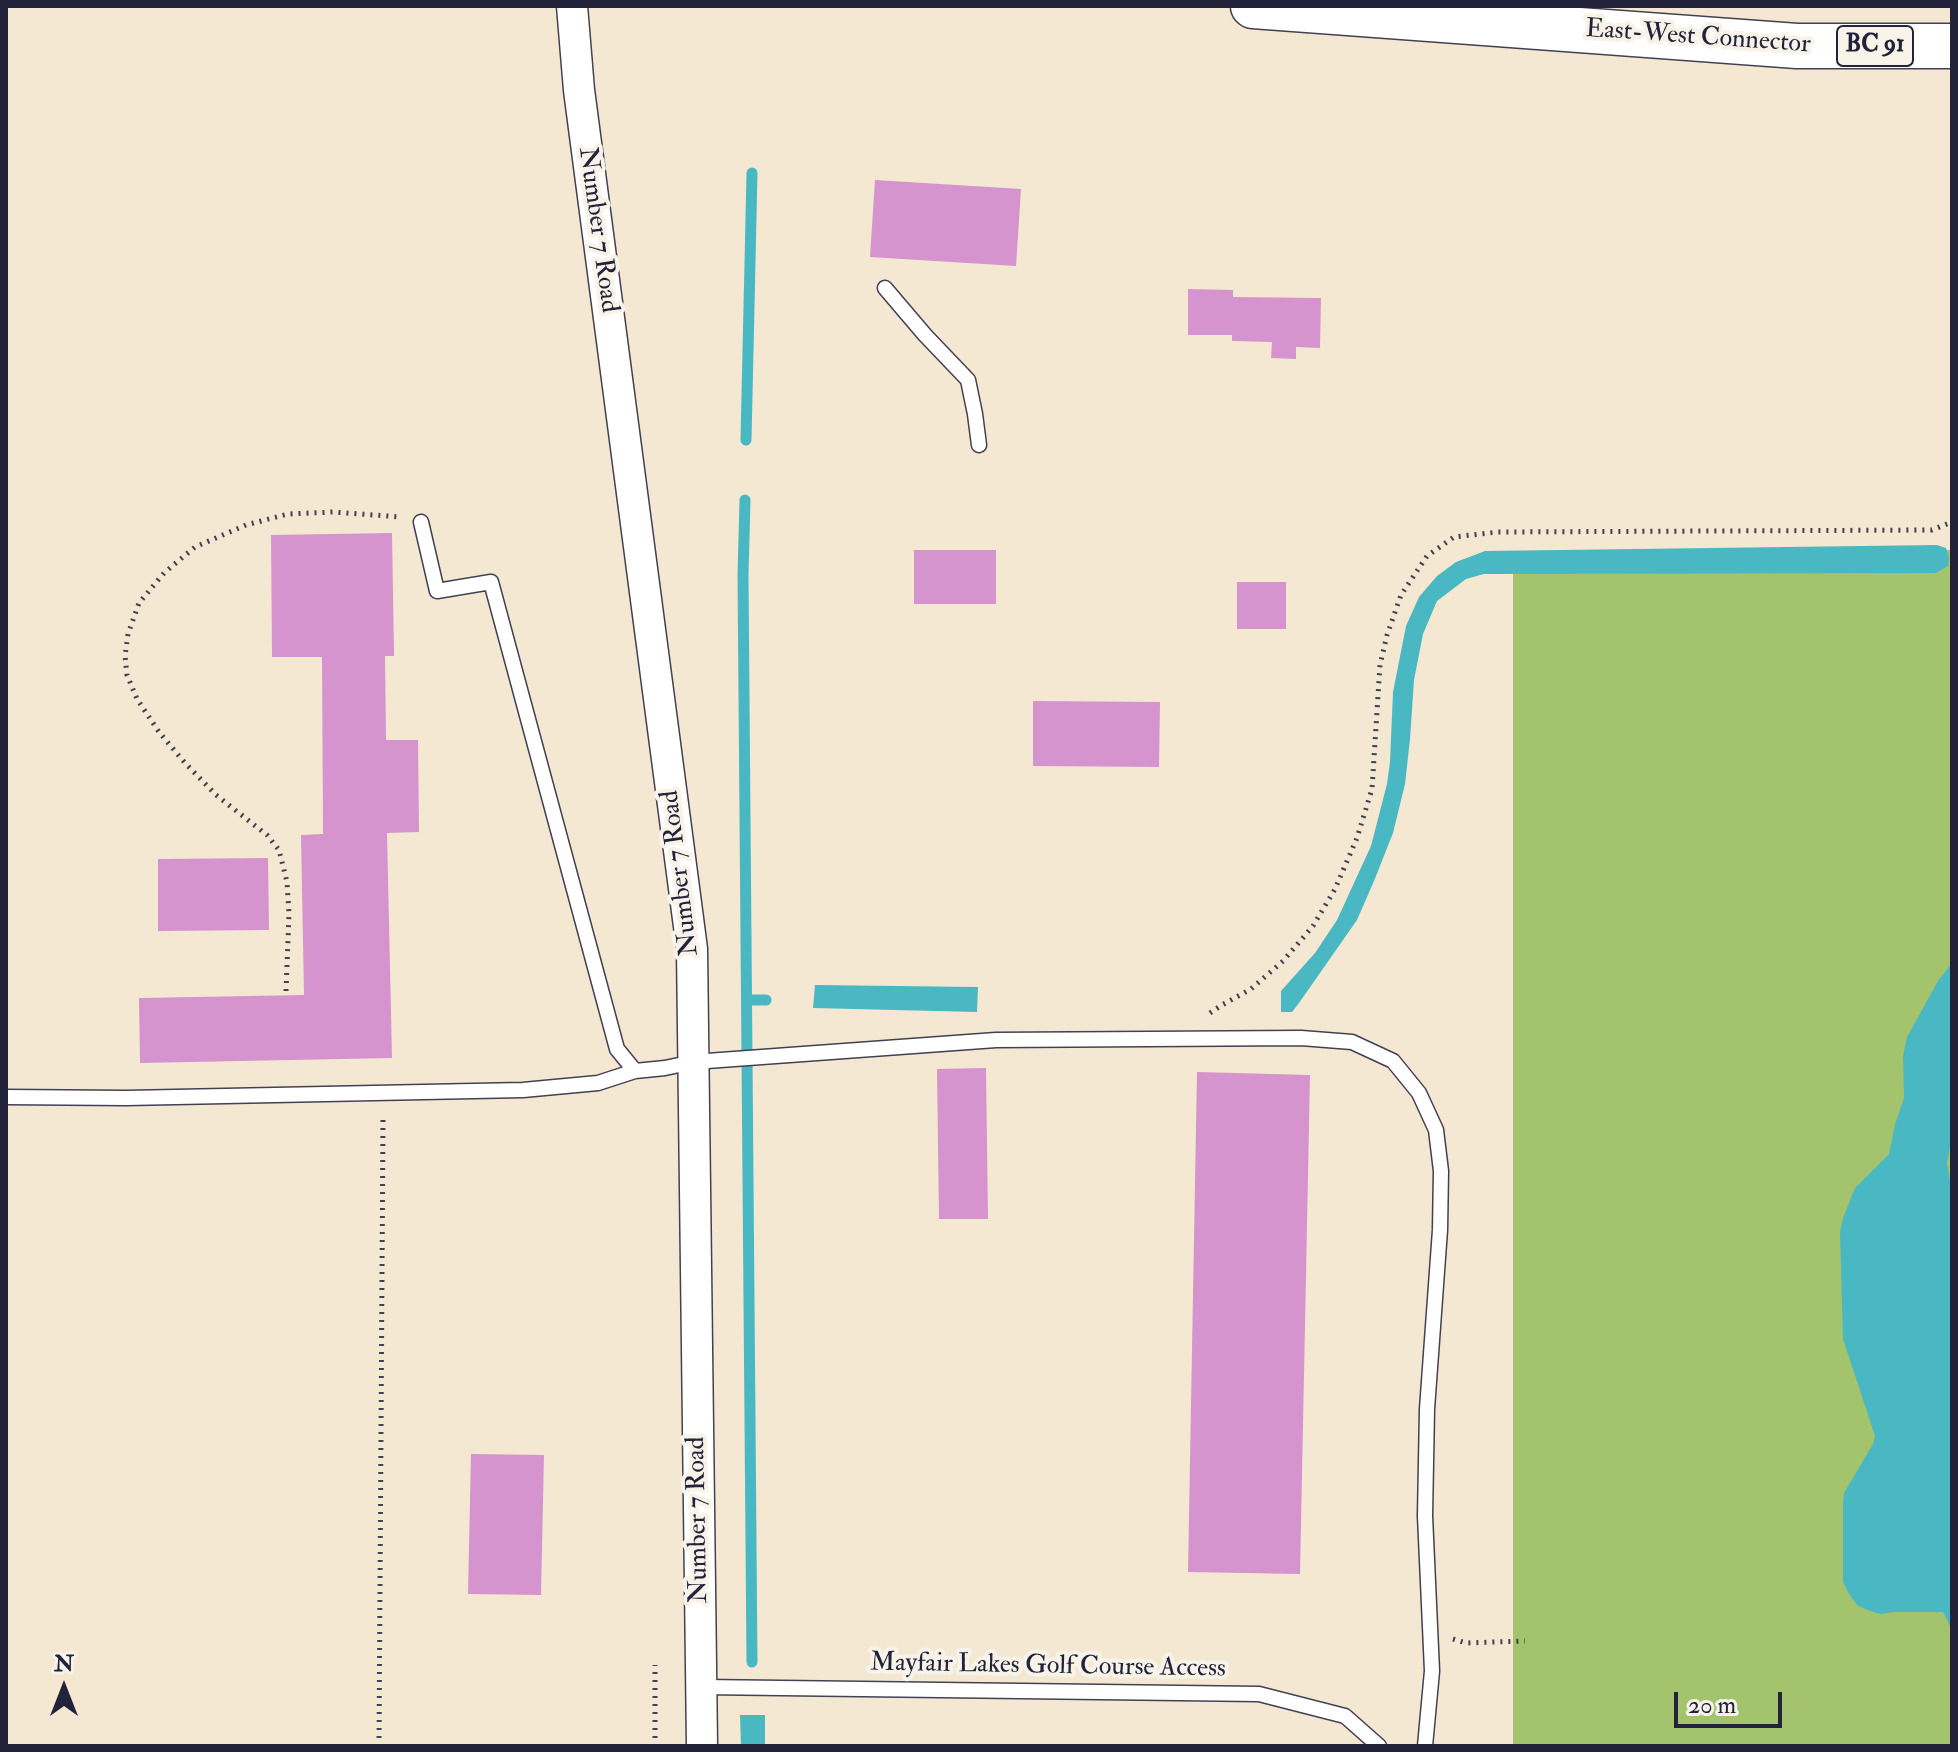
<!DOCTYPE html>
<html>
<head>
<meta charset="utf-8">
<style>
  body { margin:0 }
  #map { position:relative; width:1958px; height:1752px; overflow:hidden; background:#f4e8d3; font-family:"IM FELL Double Pica",serif }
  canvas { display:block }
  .frame { position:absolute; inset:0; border:8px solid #22223b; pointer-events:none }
  .north { position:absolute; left:24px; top:1648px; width:80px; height:80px; -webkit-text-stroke:6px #f7f3e8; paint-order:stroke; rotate:0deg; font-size:22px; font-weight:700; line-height:32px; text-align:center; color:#22223b }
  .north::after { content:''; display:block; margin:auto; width:28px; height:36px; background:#22223b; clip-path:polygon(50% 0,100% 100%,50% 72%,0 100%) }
  .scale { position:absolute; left:1674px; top:1692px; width:108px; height:36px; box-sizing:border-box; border:4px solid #22223b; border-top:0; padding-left:10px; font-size:24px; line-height:28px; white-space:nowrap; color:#22223b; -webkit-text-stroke:6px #f7f3e8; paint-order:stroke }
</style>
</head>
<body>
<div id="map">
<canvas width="1958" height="1752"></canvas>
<div class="frame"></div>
<div class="north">N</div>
<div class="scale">20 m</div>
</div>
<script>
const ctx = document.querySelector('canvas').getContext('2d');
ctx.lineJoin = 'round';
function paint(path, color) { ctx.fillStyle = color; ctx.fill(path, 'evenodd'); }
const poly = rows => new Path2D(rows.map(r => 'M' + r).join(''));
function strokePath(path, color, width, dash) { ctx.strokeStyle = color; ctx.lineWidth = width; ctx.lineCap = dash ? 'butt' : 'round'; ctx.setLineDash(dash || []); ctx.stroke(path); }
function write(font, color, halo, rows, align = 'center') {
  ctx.font = font + ' "IM FELL Double Pica",serif'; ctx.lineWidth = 8; ctx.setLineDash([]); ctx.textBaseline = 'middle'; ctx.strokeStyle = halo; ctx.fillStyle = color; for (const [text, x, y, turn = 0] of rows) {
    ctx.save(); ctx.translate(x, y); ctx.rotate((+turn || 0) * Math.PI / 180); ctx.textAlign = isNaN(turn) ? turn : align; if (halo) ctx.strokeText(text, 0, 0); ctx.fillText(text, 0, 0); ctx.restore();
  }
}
paint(poly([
  [1952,550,1952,1746,1513,1746,1513,567]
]), '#a3c46d');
paint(poly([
  [1937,545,1946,548,1949,558,1948,566,1936,573,1484,574,1466,579,1437,601,1423,634,1414,680,1410,739,1405,784,1393,833,1374,881,1357,920,1299,1003,1292,1012,1281,1012,1281,991,1315,953,1337,920,1371,846,1387,784,1390,762,1393,692,1406,626,1419,597,1437,576,1456,562,1485,551],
  [1952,963,1952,1137,1947,1163,1952,1192,1952,1630,1943,1612,1893,1612,1881,1614,1873,1612,1858,1606,1849,1594,1843,1582,1843,1504,1844,1493,1873,1444,1875,1436,1843,1339,1840,1232,1843,1218,1855,1188,1889,1154,1895,1124,1904,1098,1903,1056,1907,1037,1938,981],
  [815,985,978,987,977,1012,813,1008],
  [740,1715,765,1715,765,1746,741,1746]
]), '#4ab8c3');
strokePath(poly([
  [746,440,752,173],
  [745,500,743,575,752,1662],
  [747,1000,766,1000]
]), '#4ab8c3', 11);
paint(poly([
  [875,180,1021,189,1016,266,870,257],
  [1188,289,1233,290,1233,297,1321,298,1320,348,1296,347,1296,359,1271,358,1272,342,1232,341,1232,335,1188,335],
  [392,533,394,656,385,656,386,740,418,740,419,832,387,833,392,1058,140,1063,139,998,304,995,301,835,323,834,322,657,272,657,271,535],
  [914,550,996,550,996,604,914,604],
  [1237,582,1286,582,1286,629,1237,629],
  [1033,701,1160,702,1159,767,1033,766],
  [268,858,269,930,158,931,158,859],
  [986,1068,988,1219,939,1219,937,1069],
  [1197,1072,1310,1075,1300,1574,1188,1572],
  [471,1454,544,1455,541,1595,468,1594]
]), '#d594cd');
const lane = poly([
  [885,288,925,335,968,380,975,414,979,445],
  [421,522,437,591,491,582,617,1049,635,1071,665,1068,693,1062,996,1040,1301,1038,1352,1042,1393,1061,1419,1093,1436,1130,1441,1171,1440,1230,1427,1409,1425,1516,1432,1671,1425,1746],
  [6,1097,126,1098,523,1090,598,1083,635,1071],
  [702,1687,1259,1694,1345,1716,1379,1746]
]);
const street = poly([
  [572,6,579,90,692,949,702,1746]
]);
const highway = poly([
  [1253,6,1797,46,1952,46]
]);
strokePath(lane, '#424052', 17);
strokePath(street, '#424052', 33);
strokePath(highway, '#424052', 47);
strokePath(poly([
  [286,991,289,914,287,882,279,850,267,835,216,795,185,763,159,732,137,699,127,675,125,656,128,634,139,603,164,573,195,547,246,525,288,514,333,512,401,517],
  [1210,1013,1222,1005,1251,989,1283,961,1313,926,1335,889,1357,838,1372,789,1380,665,1387,635,1401,595,1427,556,1454,537,1498,532,1932,530,1952,522],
  [1453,1639,1466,1643,1525,1641],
  [379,1746,383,1118],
  [655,1746,655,1665]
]), '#424052', 5, [2, 6]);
strokePath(lane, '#fff', 14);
strokePath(street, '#fff', 30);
strokePath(highway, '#fff', 44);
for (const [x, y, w] of [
  [1875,46,76]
]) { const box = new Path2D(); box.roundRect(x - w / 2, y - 20, w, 40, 6); ctx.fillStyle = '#f7f3e8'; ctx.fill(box); strokePath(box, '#22223b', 2); }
write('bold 24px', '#22223b', null, [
  ["BC 91",1875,46]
]);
write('26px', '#22223b', '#f7f3e8', [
  ["East-West Connector",1698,38,4],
  ["Number 7 Road",597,230,82],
  ["Number 7 Road",681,873,-97],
  ["Number 7 Road",699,1520,-91],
  ["Mayfair Lakes Golf Course Access",1048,1667,1]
]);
</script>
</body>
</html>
